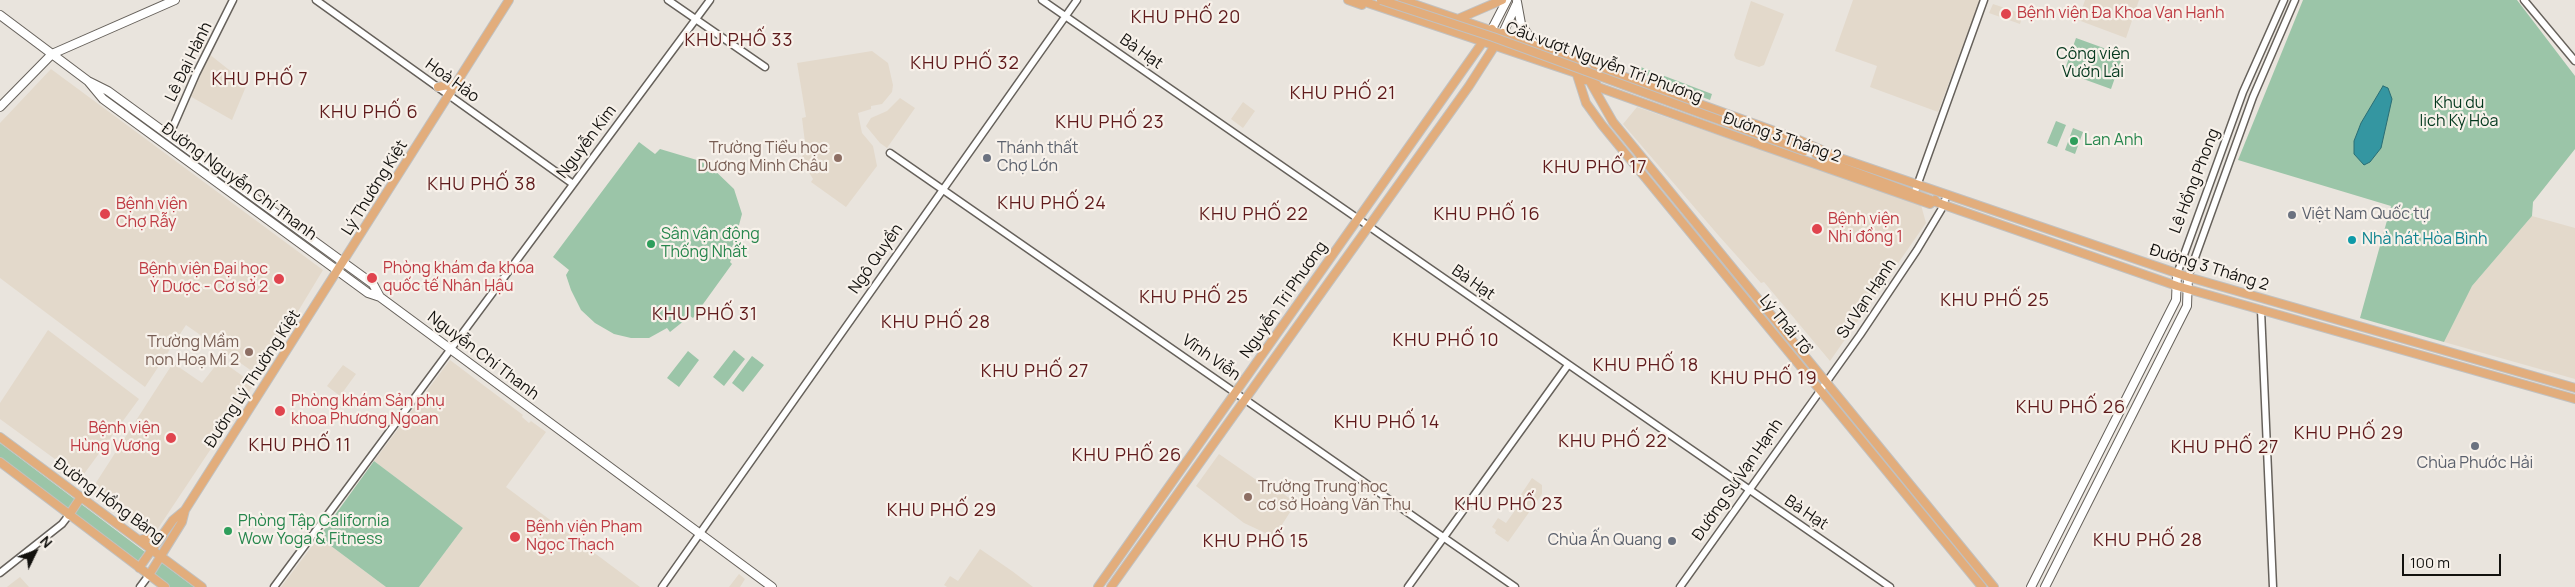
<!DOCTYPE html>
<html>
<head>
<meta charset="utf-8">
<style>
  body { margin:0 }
  #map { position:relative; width:2575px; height:587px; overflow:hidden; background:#e9e4dd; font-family:Manrope,sans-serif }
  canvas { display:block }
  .north { position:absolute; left:10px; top:527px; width:50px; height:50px; -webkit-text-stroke:4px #f7f1ea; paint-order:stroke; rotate:48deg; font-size:14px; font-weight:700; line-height:20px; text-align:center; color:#12110e }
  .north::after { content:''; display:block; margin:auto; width:18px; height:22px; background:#12110e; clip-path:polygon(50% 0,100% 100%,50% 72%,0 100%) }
  .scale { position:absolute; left:2402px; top:554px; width:99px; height:22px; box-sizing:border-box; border:2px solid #12110e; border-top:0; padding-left:6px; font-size:15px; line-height:18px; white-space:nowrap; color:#12110e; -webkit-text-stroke:4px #f7f1ea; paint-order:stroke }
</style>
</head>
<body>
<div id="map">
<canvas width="2575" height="587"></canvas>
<div class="north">N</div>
<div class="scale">100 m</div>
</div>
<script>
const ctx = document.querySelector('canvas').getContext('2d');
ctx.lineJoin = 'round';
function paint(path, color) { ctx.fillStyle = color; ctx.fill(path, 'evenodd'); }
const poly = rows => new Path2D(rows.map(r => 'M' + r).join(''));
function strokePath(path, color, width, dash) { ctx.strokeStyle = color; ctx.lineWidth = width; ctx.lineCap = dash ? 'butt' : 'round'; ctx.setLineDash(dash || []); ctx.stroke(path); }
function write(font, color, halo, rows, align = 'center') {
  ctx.font = font + ' Manrope,sans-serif'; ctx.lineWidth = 4.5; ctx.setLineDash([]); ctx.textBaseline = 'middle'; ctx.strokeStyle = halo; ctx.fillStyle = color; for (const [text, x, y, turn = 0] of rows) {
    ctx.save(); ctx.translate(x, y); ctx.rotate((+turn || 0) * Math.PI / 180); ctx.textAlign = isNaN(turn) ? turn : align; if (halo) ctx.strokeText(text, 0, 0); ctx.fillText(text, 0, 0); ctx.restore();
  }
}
paint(poly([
  [1853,0,1980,0,1938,112,1870,87,1877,66,1835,51],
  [2085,0,2139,0,2126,38,2078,20],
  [1751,1,1784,14,1764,65,1759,67,1736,59,1734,55],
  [1993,4,2023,14,2020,24,1989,13],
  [872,51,888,63,893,85,892,92,882,104,871,106,871,109,858,113,862,133,873,146,877,166,846,207,811,182,813,179,807,169,802,171,795,165,806,151,802,118,806,117,797,63],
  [209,54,247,84,232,120,188,95],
  [51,69,323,270,259,376,186,325,145,387,0,278,0,123],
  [900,98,915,108,887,148,880,143,866,126,871,118,887,111],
  [1243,102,1255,111,1243,128,1231,119],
  [1637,107,1921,205,1926,223,1830,361,1764,282,1761,283,1719,236,1623,124],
  [2532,216,2575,228,2575,379,2444,342,2472,286],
  [48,330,139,399,81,478,0,419,0,403],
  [220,360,254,384,157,530,144,530,90,492,173,363,202,383],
  [450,360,523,415,522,417,529,423,531,421,546,432,506,487,640,587,419,587,463,528,374,461],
  [343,365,356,374,340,396,327,386],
  [1219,454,1278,495,1281,492,1296,503,1274,537,1244,523,1196,486],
  [1532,478,1542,485,1542,494,1508,542,1495,533,1496,530,1492,527,1498,518,1506,523,1523,499,1520,496],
  [319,537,386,587,281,587],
  [980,549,1012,571,1033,587,947,587,944,585,950,576,958,581],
  [739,574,745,579,740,587,729,587],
  [20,577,29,587,7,587,12,583]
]), '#e3d9cb');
paint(poly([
  [2303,0,2517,0,2575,76,2575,149,2533,202,2532,216,2472,286,2444,342,2360,318,2391,206,2238,160],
  [2076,38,2123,55,2111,89,2064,72],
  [1638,66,1712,94,1710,100,1636,71],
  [2056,121,2066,125,2057,147,2047,143],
  [2073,128,2083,132,2075,154,2065,150],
  [639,142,655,154,660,149,707,163,734,189,742,214,736,236,741,238,730,262,732,264,693,318,690,316,670,332,667,328,649,338,631,338,614,334,595,323,581,310,571,290,566,275,569,270,553,257],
  [734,350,745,359,724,386,713,377],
  [688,351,699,360,679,387,667,378],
  [752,356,764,365,743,392,732,383],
  [0,443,145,552,138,561,0,457],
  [374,461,463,528,419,587,386,587,319,537],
  [162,563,194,587,170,587,153,574]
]), '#9bc5a8');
const water = poly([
  [2383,86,2388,88,2392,99,2381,148,2370,162,2364,165,2354,154,2354,141,2361,123,2383,86]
]);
paint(water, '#3496a1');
strokePath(water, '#2a6e75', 1);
const tertiary = poly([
  [316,0,573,184],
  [668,0,765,67],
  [1042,0,1890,587],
  [2524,0,2575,61],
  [169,136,196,74,233,0],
  [890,153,1515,587],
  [1913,197,1984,0],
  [2177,274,2243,92,2284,0],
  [2188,277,2253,97,2295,0],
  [2261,310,2273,587],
  [0,573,62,524,69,515],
  [140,587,149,575],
  [274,587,710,0],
  [662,587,1077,0],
  [1408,587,1568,365],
  [1680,587,1860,335,1917,250,1941,210,1947,195]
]);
const secondary = poly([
  [1517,2,1521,24,1534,44],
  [0,15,88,81,108,91,373,284,380,297,772,587],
  [1492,29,1507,0],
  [1503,33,1516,5],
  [88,81,103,99,368,293,380,297],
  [0,107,52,54,175,0],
  [2031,587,2176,300,2177,274],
  [2045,587,2187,306,2188,277]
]);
const primary = poly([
  [1348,0,1362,5],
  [1359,0,1576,73],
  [1402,0,1581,61],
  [1460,18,1502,0],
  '1576 70a10 10 0 1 1 20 0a10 10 0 1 1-20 0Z',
  [1595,66,1799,140,1840,158,2188,277,2575,388],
  [1577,75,1586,103,1602,125,1982,587],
  [1589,80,1613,122,1994,587],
  [1594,80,1598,87,1735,136,1930,204,1935,200],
  [438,87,458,83],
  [1816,154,1836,165,1944,205,2177,286,2575,399],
  [0,437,202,587],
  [0,462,165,587],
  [69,515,81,497],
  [139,540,163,535],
  [139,568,173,520,185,510,509,0],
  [149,575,182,522,185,510],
  [1098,587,1492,29],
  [1111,587,1469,86,1503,33]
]);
strokePath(tertiary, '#66615b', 9);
strokePath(secondary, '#66615b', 10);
strokePath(primary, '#c1c1c0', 10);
strokePath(tertiary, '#fff', 6);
strokePath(secondary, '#fff', 8);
strokePath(primary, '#e2ad7c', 8);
const primaryBridge = poly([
  [1381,0,1493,37,1804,151]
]);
strokePath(primaryBridge, '#c1c1c0', 10, []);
strokePath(primaryBridge, '#e2ad7c', 8);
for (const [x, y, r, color] of [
  [2006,14,6,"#e0444e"],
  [2074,141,5,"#2e9e5b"],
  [838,158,5,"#8d6e63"],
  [987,158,5,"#6b7280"],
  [105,214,6,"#e0444e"],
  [2292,215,5,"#6b7280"],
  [1817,229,6,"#e0444e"],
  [2352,240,5,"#0f9aa8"],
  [651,244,5,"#2e9e5b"],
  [372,278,6,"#e0444e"],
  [279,279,6,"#e0444e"],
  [249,352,5,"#8d6e63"],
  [280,411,6,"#e0444e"],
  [171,438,6,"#e0444e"],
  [2475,446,5,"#6b7280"],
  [1248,497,5,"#8d6e63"],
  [228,531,5,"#2e9e5b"],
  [515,537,6,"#e0444e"],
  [1672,541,5,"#6b7280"]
]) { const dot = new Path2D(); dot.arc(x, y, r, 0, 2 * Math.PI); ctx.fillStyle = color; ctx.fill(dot); strokePath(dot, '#f7f1ea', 2); }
write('16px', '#be3a42', '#f7f1ea', [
  ["Bệnh viện Đa Khoa Vạn Hạnh",2017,14],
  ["Bệnh viện",116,205],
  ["Chợ Rẫy",116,223],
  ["Bệnh viện",1828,220],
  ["Nhi đồng 1",1828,238],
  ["Phòng khám đa khoa",383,269],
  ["quốc tế Nhân Hậu",383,287],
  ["Bệnh viện Đại học",268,270,"right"],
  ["Y Dược - Cơ sở 2",268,288,"right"],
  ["Phòng khám Sản phụ",291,402],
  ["khoa Phương Ngoan",291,420],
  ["Bệnh viện",160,429,"right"],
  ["Hùng Vương",160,447,"right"],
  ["Bệnh viện Phạm",526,528],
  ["Ngọc Thạch",526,546]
], 'left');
write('16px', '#12110e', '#f7f1ea', [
  ["Bà Hạt",1141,52,35],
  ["Lê Đại Hành",189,62,-64],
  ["Cầu vượt Nguyễn Tri Phương",1604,63,20],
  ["Hoà Hảo",452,81,36],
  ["Đường 3 Tháng 2",1782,138,19],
  ["Nguyễn Kim",587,142,-53],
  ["Lê Hồng Phong",2195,181,-69],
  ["Đường Nguyễn Chí Thanh",239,182,36],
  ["Lý Thường Kiệt",375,188,-58],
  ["Ngô Quyền",876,259,-55],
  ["Đường 3 Tháng 2",2209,268,17],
  ["Bà Hạt",1473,283,35],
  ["Sư Vạn Hạnh",1867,299,-56],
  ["Nguyễn Tri Phương",1284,300,-55],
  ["Lý Thái Tổ",1785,325,51],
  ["Nguyễn Chí Thanh",483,356,37],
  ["Vĩnh Viễn",1211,358,35],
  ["Đường Lý Thường Kiệt",253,379,-57],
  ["Đường Sư Vạn Hạnh",1738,480,-55],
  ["Đường Hồng Bàng",109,501,36],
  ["Bà Hạt",1806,513,34]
]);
write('16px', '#03381d', '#f7f1ea', [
  ["Công viên",2093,55],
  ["Vườn Lài",2093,73],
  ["Khu du",2459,104],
  ["lịch Kỳ Hòa",2459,122]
]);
write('16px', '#27864d', '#f7f1ea', [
  ["Lan Anh",2084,141],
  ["Sân vận động",661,235],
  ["Thống Nhất",661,253],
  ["Phòng Tập California",238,522],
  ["Wow Yoga & Fitness",238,540]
], 'left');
write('16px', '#785e54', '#f7f1ea', [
  ["Trường Tiểu học",828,149],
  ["Dương Minh Châu",828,167],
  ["Trường Mầm",239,343],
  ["non Hoạ Mi 2",239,361],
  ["Trường Trung học",1258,488,"left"],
  ["cơ sở Hoàng Văn Thụ",1258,506,"left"]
], 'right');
write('16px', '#5b616d', '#f7f1ea', [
  ["Thánh thất",997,149],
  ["Chợ Lớn",997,167],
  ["Việt Nam Quốc tự",2302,215],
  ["Chùa Phước Hải",2475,464,"center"],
  ["Chùa Ấn Quang",1662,541,"right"]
], 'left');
write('16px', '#0d838f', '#f7f1ea', [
  ["Nhà hát Hòa Bình",2362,240]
], 'left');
ctx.letterSpacing = '1px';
write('18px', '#5f1a1b', '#f7f1ea', [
  ["KHU PHỐ 20",1186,18],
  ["KHU PHỐ 33",739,41],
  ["KHU PHỐ 32",965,64],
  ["KHU PHỐ 7",260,80],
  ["KHU PHỐ 21",1343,94],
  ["KHU PHỐ 6",369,113],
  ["KHU PHỐ 23",1110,123],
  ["KHU PHỐ 17",1595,168],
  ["KHU PHỐ 38",482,185],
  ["KHU PHỐ 24",1052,204],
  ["KHU PHỐ 22",1254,215],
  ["KHU PHỐ 16",1487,215],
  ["KHU PHỐ 25",1194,298],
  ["KHU PHỐ 25",1995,301],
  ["KHU PHỐ 31",705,315],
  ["KHU PHỐ 28",936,323],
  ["KHU PHỐ 10",1446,341],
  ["KHU PHỐ 18",1646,366],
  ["KHU PHỐ 27",1035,372],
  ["KHU PHỐ 19",1764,379],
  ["KHU PHỐ 26",2071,408],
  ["KHU PHỐ 14",1387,423],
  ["KHU PHỐ 29",2349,434],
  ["KHU PHỐ 22",1613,442],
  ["KHU PHỐ 11",300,446],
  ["KHU PHỐ 27",2225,448],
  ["KHU PHỐ 26",1127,456],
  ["KHU PHỐ 23",1509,505],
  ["KHU PHỐ 29",942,511],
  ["KHU PHỐ 28",2148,541],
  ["KHU PHỐ 15",1256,542]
]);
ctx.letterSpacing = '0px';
</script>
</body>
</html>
